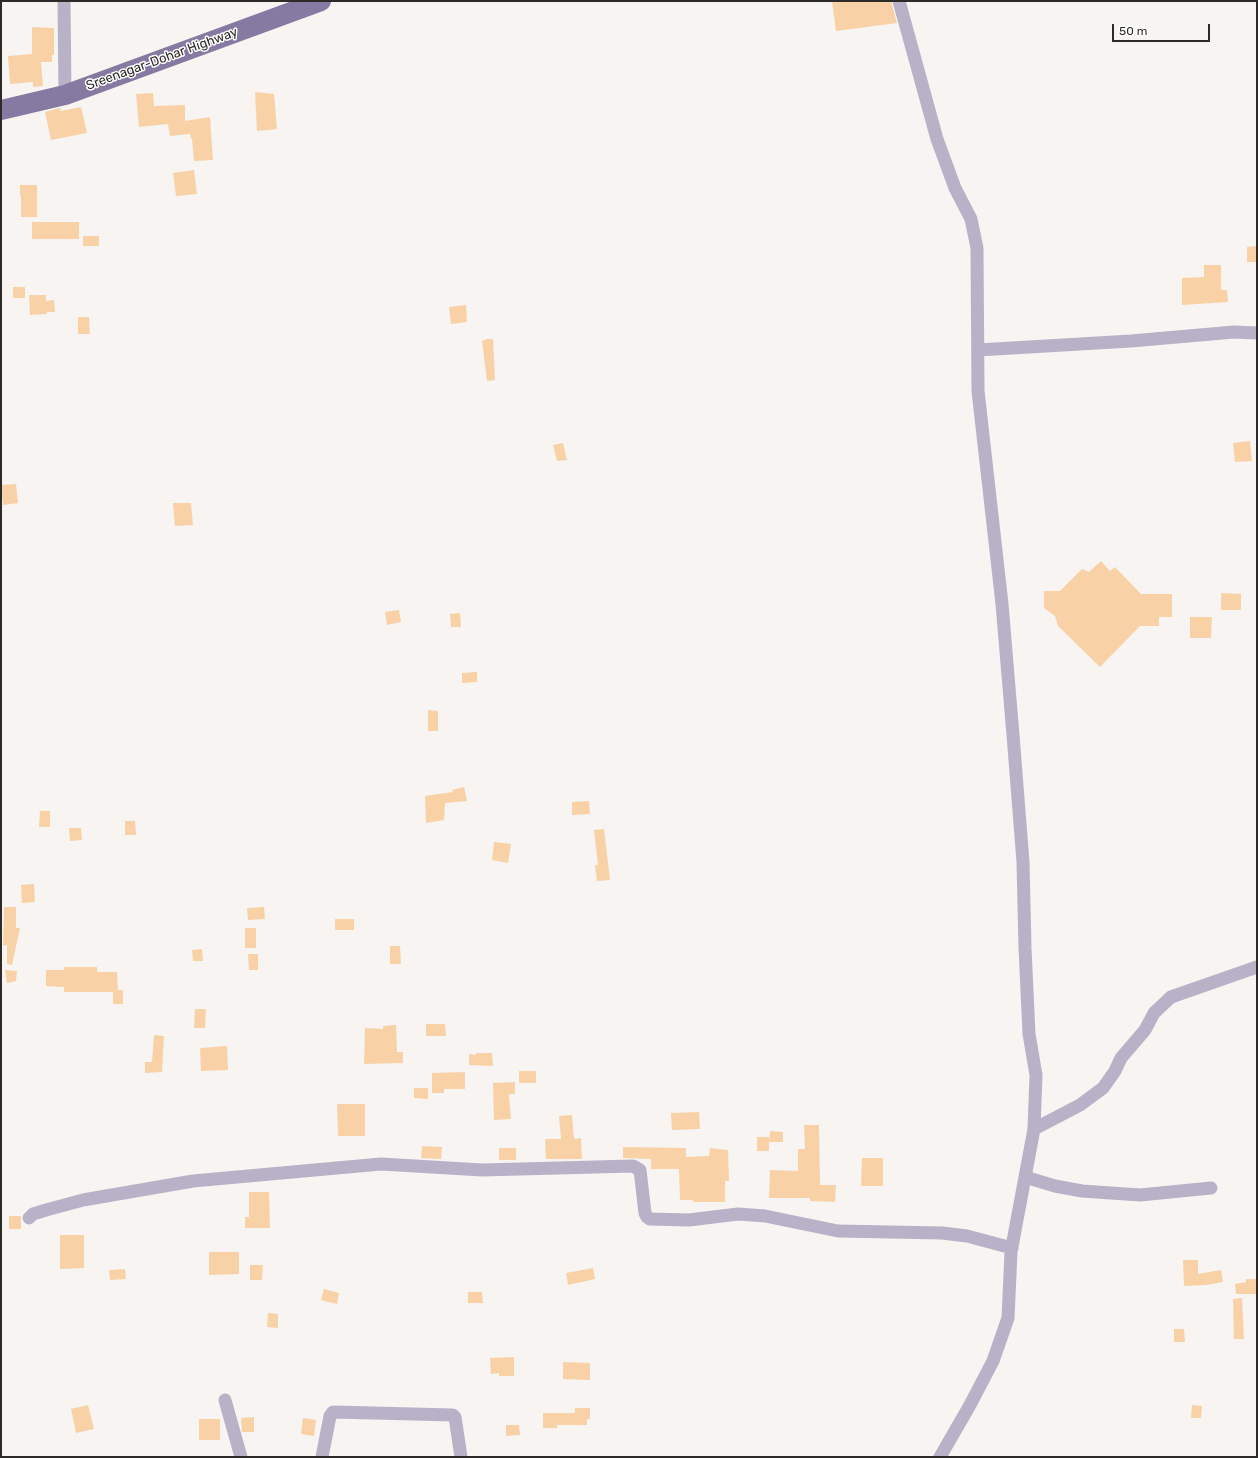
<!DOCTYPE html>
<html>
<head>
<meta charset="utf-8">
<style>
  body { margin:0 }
  #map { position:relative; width:1258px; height:1458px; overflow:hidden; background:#f7f4f1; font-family:Rubik,sans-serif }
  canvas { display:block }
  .frame { position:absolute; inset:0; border:2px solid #2c2b2a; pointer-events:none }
  .scale { position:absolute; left:1112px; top:24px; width:98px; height:18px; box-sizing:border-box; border:2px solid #2c2b2a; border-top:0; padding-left:5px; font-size:12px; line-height:14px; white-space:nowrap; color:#2c2b2a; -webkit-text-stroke:3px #fff; paint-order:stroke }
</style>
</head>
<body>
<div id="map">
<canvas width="1258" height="1458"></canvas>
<div class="frame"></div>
<div class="scale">50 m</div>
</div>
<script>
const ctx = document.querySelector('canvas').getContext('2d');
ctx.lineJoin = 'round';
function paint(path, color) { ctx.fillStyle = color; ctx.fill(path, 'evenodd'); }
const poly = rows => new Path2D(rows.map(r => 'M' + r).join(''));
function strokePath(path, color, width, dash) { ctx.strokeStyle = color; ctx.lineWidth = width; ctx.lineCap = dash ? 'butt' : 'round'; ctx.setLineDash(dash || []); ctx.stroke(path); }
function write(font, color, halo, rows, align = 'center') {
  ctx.font = font + ' Rubik,sans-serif'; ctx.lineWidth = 3; ctx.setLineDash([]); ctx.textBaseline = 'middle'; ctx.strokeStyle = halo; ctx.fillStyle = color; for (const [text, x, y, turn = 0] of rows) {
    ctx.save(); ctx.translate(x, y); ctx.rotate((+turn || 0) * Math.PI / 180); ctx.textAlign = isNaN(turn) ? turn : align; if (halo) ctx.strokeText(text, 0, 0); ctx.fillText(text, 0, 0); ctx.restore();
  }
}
paint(poly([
  [832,1,891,1,897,23,836,31],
  [32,27,54,28,54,55,52,55,52,62,41,62,43,86,33,87,33,82,10,84,8,56,32,54],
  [255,92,274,94,277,129,257,131],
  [153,93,154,106,185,105,185,121,210,117,213,160,194,161,192,139,191,139,190,134,170,136,168,124,139,127,136,94],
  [81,107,87,133,51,140,45,112,60,108,61,111],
  [194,170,197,194,176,196,173,173],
  [20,185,37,185,37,217,21,217,21,196,20,196],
  [32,222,79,222,79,239,32,239],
  [83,236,99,236,99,246,83,246],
  [1257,246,1257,262,1247,262,1247,247],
  [1204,265,1221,265,1221,290,1227,290,1228,302,1182,305,1182,278,1204,277],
  [13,287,25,287,25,298,13,298],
  [29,295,46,295,46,301,54,300,55,312,47,312,47,314,30,315],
  [466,305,467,322,451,324,449,307],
  [78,317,89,317,90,334,78,334],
  [487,339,493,339,495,380,487,381,482,341],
  [1250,441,1252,461,1235,462,1233,443],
  [563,443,567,460,557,461,553,445],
  [16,484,18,503,3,505,1,485],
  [173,503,191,503,193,525,175,526],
  [1101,561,1110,571,1115,567,1141,594,1172,594,1172,617,1159,617,1159,626,1140,626,1100,667,1058,626,1055,616,1044,608,1044,591,1060,591,1082,569,1089,572],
  [1221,593,1241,594,1241,610,1221,610],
  [399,610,401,622,387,625,385,612],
  [460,613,461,627,451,627,450,614],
  [1190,617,1212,617,1211,638,1190,638],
  [477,672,477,682,462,683,462,673],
  [428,710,438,711,438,731,428,731],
  [464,787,467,801,445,803,444,820,426,823,425,796,453,792,452,790],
  [589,801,590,814,572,815,572,802],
  [40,811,50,811,50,827,39,827],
  [125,821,135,821,136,835,125,835],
  [69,828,81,828,82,840,70,841],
  [604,829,610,880,597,881,595,865,598,865,594,830],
  [494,842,511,844,508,863,492,860],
  [34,884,35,902,22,903,21,885],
  [4,907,16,907,16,928,20,928,12,965,7,964,7,945,3,946],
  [264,907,265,919,248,920,247,908],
  [335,919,354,919,354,930,335,930],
  [245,928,256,928,256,948,245,948],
  [390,946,400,946,401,964,390,964],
  [202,949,203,961,193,961,192,950],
  [248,954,258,954,258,970,249,970],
  [64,967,97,967,97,972,117,972,118,990,123,990,123,1004,113,1004,113,992,64,992,64,987,46,986,46,970,64,970],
  [5,970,17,971,16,981,7,983],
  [195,1009,206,1009,205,1028,194,1028],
  [426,1024,445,1024,446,1036,426,1036],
  [396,1025,397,1052,403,1052,403,1063,364,1064,365,1028,383,1029,383,1026],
  [154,1035,164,1036,162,1072,145,1073,145,1062,152,1062],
  [227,1046,228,1070,201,1071,200,1048],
  [476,1053,492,1053,493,1066,469,1065,469,1054,476,1055],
  [519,1071,536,1071,536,1083,519,1083],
  [465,1072,465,1089,444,1089,444,1093,432,1093,432,1073],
  [515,1082,515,1094,509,1094,511,1119,494,1120,493,1083],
  [414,1088,428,1088,428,1099,414,1098],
  [337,1104,365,1104,365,1136,338,1136],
  [699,1112,700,1129,672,1130,671,1113],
  [572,1115,574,1139,581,1138,582,1159,546,1159,545,1139,561,1139,559,1116],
  [804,1125,819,1125,820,1185,836,1185,835,1202,810,1201,810,1198,769,1198,770,1170,798,1171,798,1149,805,1149],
  [770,1131,783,1132,783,1142,769,1142],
  [757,1137,769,1137,769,1151,757,1151],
  [422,1146,442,1147,441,1159,421,1158],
  [623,1147,686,1148,686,1157,709,1156,710,1148,728,1150,729,1181,725,1181,725,1202,693,1202,693,1200,680,1200,679,1169,651,1169,651,1159,623,1158],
  [499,1148,516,1148,516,1160,499,1160],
  [862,1158,883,1158,883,1186,861,1186],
  [249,1192,269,1192,270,1228,245,1228,245,1217,249,1217],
  [9,1216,21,1216,21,1229,9,1229],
  [60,1235,84,1235,84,1268,60,1269],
  [209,1252,239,1252,239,1274,209,1275],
  [1183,1260,1198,1260,1198,1274,1221,1270,1223,1282,1206,1285,1184,1286],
  [250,1265,263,1265,262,1280,250,1280],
  [593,1268,595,1279,568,1285,566,1273],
  [125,1269,126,1279,110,1280,109,1270],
  [1246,1279,1257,1279,1257,1294,1236,1294,1235,1284,1246,1282],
  [324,1289,339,1293,337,1304,321,1300],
  [468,1292,482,1292,483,1303,468,1303],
  [1242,1298,1244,1339,1234,1339,1233,1299],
  [268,1313,278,1314,278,1328,267,1327],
  [1174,1329,1184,1329,1185,1342,1174,1342],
  [514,1357,514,1376,499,1376,499,1373,491,1374,490,1358],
  [563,1362,590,1363,590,1380,563,1379],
  [88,1405,94,1429,76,1433,71,1409],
  [1192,1405,1202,1406,1201,1418,1191,1418],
  [575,1408,590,1408,590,1419,587,1419,587,1425,557,1425,557,1428,543,1428,543,1413,575,1413],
  [254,1417,254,1432,242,1432,241,1418],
  [303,1418,316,1420,314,1436,301,1434],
  [199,1419,220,1419,220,1440,199,1440],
  [506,1425,519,1425,520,1435,506,1436]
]), '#f8d2a6');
strokePath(poly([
  [64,1,65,95],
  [899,1,937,139,955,188,971,219,977,248,978,391,1002,604,1013,735,1023,862,1025,948,1029,1034,1036,1075,1034,1129,1011,1252,1008,1318,993,1361,970,1405,940,1457],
  [978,350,1131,341,1234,332,1257,333],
  [1034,1129,1080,1105,1103,1088,1115,1071,1121,1058,1145,1030,1154,1013,1171,997,1257,967],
  [1025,1177,1055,1186,1082,1191,1140,1195,1211,1188],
  [29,1218,33,1214,46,1210,83,1200,193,1181,381,1164,482,1170,633,1166,640,1170,645,1213,647,1217,650,1219,689,1220,738,1214,765,1216,838,1231,942,1233,967,1236,1012,1248],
  [225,1400,241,1457],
  [322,1457,330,1416,333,1412,453,1415,455,1417,461,1457]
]), '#b8b2c9', 13);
strokePath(poly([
  [1,110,65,95,321,1]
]), '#867aa2', 20);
write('13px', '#2c2b2a', '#fff', [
  ["Sreenagar-Dohar Highway",162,59,-20]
]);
</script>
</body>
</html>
